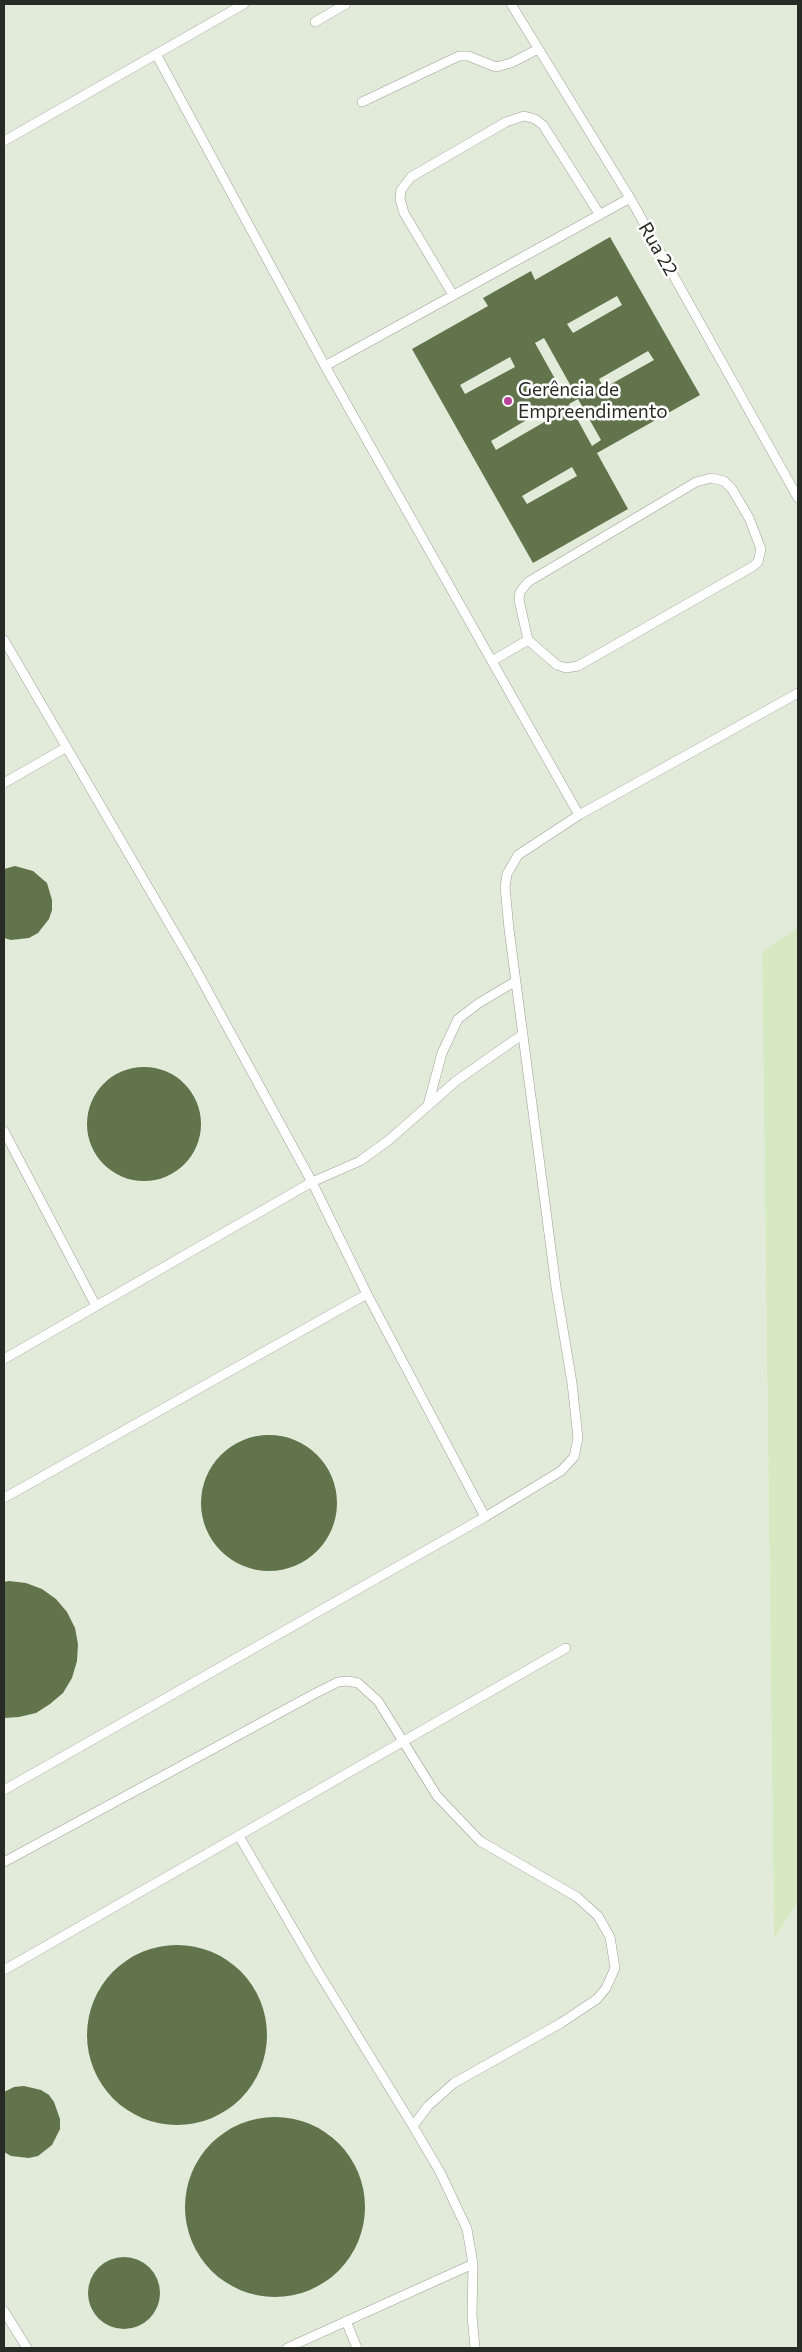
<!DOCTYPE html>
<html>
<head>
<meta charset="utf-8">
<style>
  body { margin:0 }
  #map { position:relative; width:802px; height:2352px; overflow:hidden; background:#eff5e9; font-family:Commissioner,sans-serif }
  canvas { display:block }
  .frame { position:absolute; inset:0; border:5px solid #282a26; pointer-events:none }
</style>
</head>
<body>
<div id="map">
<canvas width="802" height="2352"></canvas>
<div class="frame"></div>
</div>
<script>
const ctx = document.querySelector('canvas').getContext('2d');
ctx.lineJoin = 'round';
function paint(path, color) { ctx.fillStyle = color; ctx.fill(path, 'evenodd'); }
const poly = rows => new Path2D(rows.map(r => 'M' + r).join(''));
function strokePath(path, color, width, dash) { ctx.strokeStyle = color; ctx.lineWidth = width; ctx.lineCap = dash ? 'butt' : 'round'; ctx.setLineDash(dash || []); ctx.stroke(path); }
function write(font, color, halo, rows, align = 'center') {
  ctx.font = font + ' Commissioner,sans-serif'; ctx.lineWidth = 5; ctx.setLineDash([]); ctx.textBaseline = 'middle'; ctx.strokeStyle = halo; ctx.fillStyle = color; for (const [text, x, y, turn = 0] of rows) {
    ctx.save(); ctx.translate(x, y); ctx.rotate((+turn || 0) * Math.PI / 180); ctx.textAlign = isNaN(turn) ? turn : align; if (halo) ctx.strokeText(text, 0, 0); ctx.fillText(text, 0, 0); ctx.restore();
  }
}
paint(poly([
  [4,4,798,4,798,927,762,952,774,1938,798,1902,798,2348,4,2348]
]), '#e2ebd9');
paint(poly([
  [798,927,798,1902,774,1939,762,952]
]), '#d6e9c2');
paint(poly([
  [610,237,700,395,597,453,628,509,533,563,412,349,488,306,483,298,531,271,535,280],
  [617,296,622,305,573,333,567,324],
  [544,338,573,390,564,395,535,343],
  [648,351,654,360,604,388,599,379],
  [510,357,515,367,465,394,460,385],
  [578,399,601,440,592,446,569,404],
  [540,412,546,421,496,450,491,441],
  [572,467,577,476,527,504,522,496],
  [15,866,33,871,47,883,52,900,52,910,49,919,38,933,29,938,11,940,4,938,4,869],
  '87 1124a57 57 0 1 1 114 0a57 57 0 1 1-114 0Z',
  '201 1503a68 68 0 1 1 136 0a68 68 0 1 1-136 0Z',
  [9,1581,26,1583,42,1589,56,1599,67,1612,75,1628,78,1644,77,1661,72,1678,63,1693,50,1704,36,1713,19,1717,4,1718,4,1582],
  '87 2035a90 90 0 1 1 180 0a90 90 0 1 1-180 0Z',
  [24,2086,41,2090,49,2095,54,2102,60,2119,60,2129,52,2145,38,2156,29,2158,11,2156,4,2152,4,2092,14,2087],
  '185 2207a90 90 0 1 1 180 0a90 90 0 1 1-180 0Z',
  '88 2293a36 36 0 1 1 72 0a36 36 0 1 1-72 0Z'
]), '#61744b');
const lane = poly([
  [511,4,630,198,798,498],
  [315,22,346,4],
  [156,54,325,366,579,815],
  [362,102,459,56,468,56,496,67,511,63,538,49],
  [4,141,244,4],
  [453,295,404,213,400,199,401,190,411,177,506,122,524,116,535,119,543,125,600,215],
  [325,366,630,198],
  [711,478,724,481,732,489,749,518,761,549,758,562,752,567,578,666,566,668,557,665,528,640,519,600,520,592,528,582,696,482,711,478],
  [4,640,194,966,312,1182,367,1294,485,1517],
  [492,661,528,640],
  [4,783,65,748],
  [428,1105,442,1053,458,1019,479,1003,516,981],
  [4,1131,96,1306],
  [4,1359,312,1182,360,1161,389,1140,456,1081,523,1034],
  [4,1498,367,1294],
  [4,1790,485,1517,561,1471,574,1457,578,1438,572,1383,556,1287,509,929,505,887,507,874,518,855,579,815,798,693],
  [239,1836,317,1970,413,2126],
  [4,1862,316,1693,338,1682,348,1681,358,1683,378,1701,437,1796,480,1841,577,1897,598,1916,610,1937,615,1968,606,1988,597,1999,561,2023,454,2083,428,2106,413,2126,440,2172,467,2229,473,2264,472,2316,475,2348],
  [4,1970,566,1648],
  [4,2311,27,2348],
  [346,2321,357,2348],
  [287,2348,473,2264]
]);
strokePath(lane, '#9ca197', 10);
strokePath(lane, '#fff', 9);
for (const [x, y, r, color] of [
  [508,401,5,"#b9439b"]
]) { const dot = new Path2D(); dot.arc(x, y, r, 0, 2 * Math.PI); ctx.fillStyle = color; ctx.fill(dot); strokePath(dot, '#fff', 2); }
write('19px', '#282a26', '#fff', [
  ["Rua 22",658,249,60]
]);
write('19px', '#282a26', '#fff', [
  ["Gerência de",518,390],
  ["Empreendimento",518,412]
], 'left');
</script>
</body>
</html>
